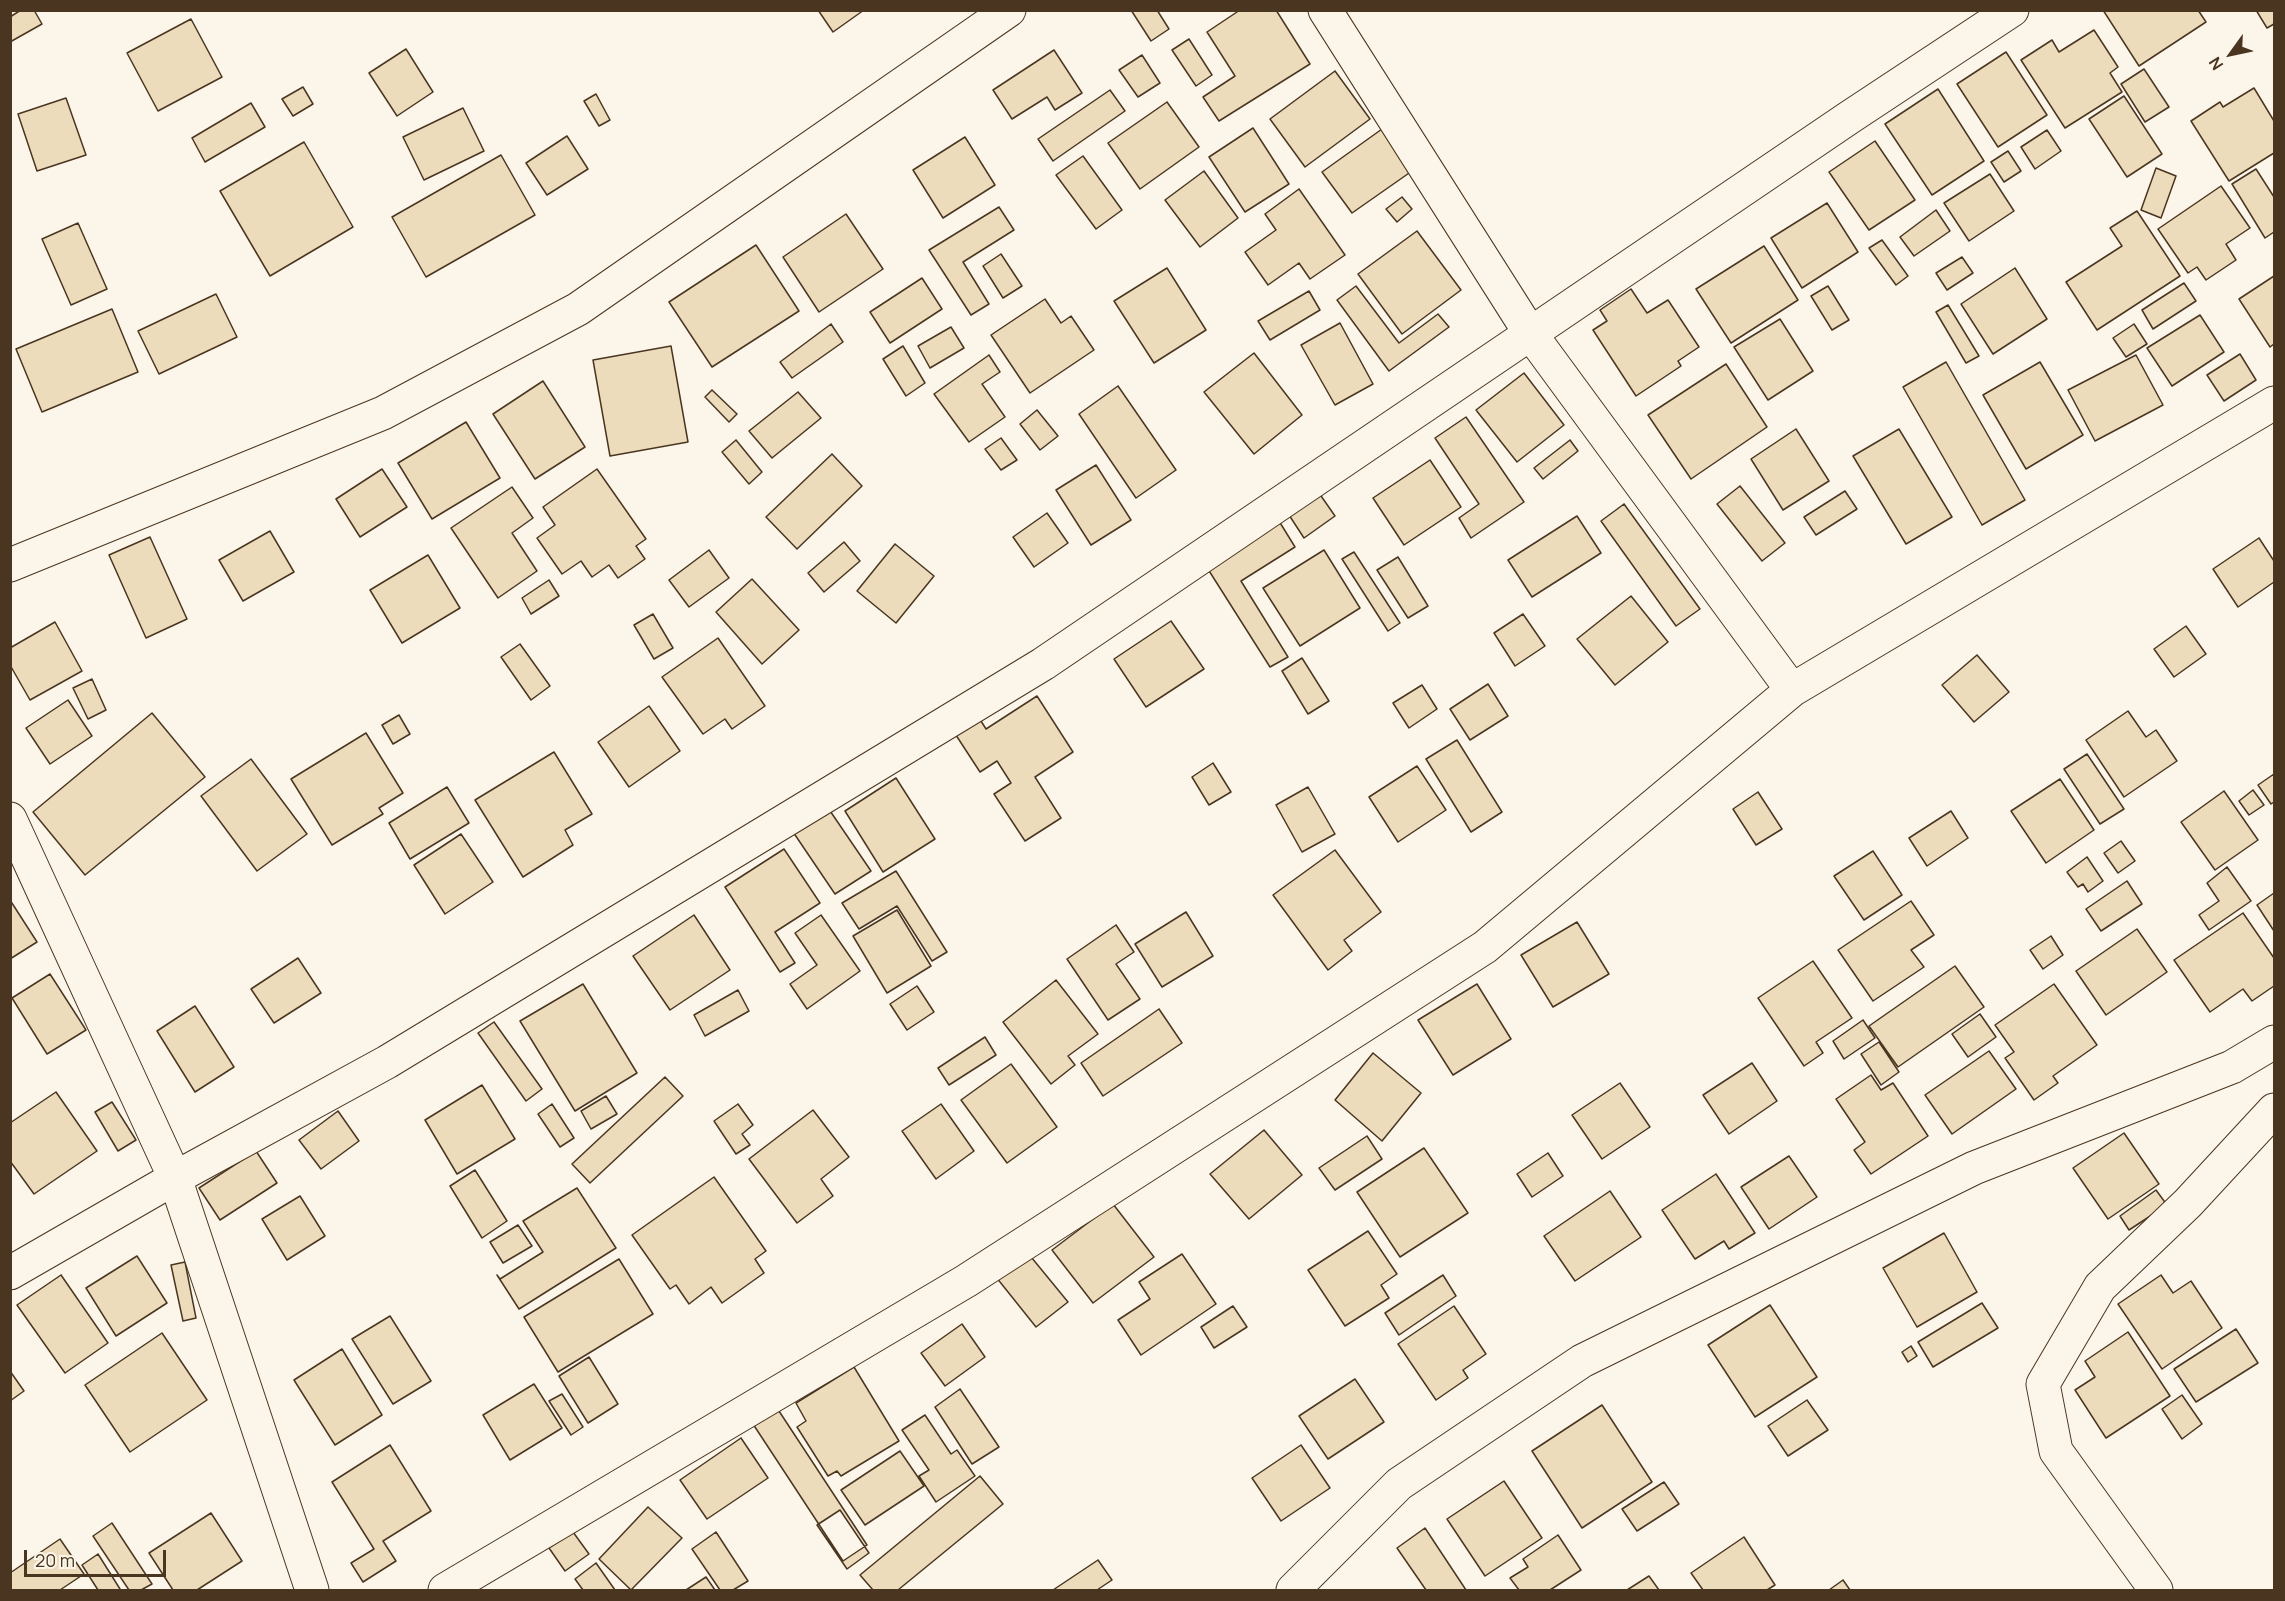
<!DOCTYPE html>
<html>
<head>
<meta charset="utf-8">
<style>
  body { margin:0 }
  #map { position:relative; width:2285px; height:1601px; overflow:hidden; background:#fbf6e9; font-family:Manrope,sans-serif }
  canvas { display:block }
  .frame { position:absolute; inset:0; border:12px solid #4a3520; pointer-events:none }
  .north { position:absolute; left:2201px; top:24px; width:60px; height:60px; -webkit-text-stroke:4px #fbf6e9; paint-order:stroke; rotate:237deg; font-size:16px; font-weight:700; line-height:24px; text-align:center; color:#4a3520 }
  .north::after { content:''; display:block; margin:auto; width:21px; height:27px; background:#4a3520; clip-path:polygon(50% 0,100% 100%,50% 72%,0 100%) }
  .scale { position:absolute; left:24px; top:1550px; width:142px; height:27px; box-sizing:border-box; border:3px solid #4a3520; border-top:0; padding-left:8px; font-size:18px; line-height:21px; white-space:nowrap; color:#4a3520; -webkit-text-stroke:4px #fbf6e9; paint-order:stroke }
</style>
</head>
<body>
<div id="map">
<canvas width="2285" height="1601"></canvas>
<div class="frame"></div>
<div class="north">N</div>
<div class="scale">20 m</div>
</div>
<script>
const ctx = document.querySelector('canvas').getContext('2d');
ctx.lineJoin = 'round';
function paint(path, color) { ctx.fillStyle = color; ctx.fill(path, 'evenodd'); }
const poly = rows => new Path2D(rows.map(r => 'M' + r).join(''));
function strokePath(path, color, width, dash) { ctx.strokeStyle = color; ctx.lineWidth = width; ctx.lineCap = dash ? 'butt' : 'round'; ctx.setLineDash(dash || []); ctx.stroke(path); }
const building = poly([
  [21,10,34,10,42,24,10,42,10,17,21,10],
  [818,10,864,10,833,32,818,10],
  [1131,10,1157,10,1169,29,1151,41,1131,10],
  [1240,10,1276,10,1310,64,1219,121,1203,97,1235,76,1207,32,1240,10],
  [2103,10,2198,10,2206,22,2139,66,2103,10],
  [2256,10,2274,10,2274,24,2267,28,2256,10],
  [191,19,222,77,158,111,127,53,191,19],
  [2094,30,2118,67,2110,73,2122,92,2065,128,2021,60,2052,40,2059,52,2094,30],
  [1189,39,1212,75,1196,86,1172,50,1189,39],
  [406,49,433,92,397,116,369,73,406,49],
  [1054,50,1082,93,1055,110,1047,97,1012,119,993,90,1054,50],
  [2006,52,2047,115,1998,147,1957,84,2006,52],
  [1142,55,1160,83,1138,97,1119,70,1142,55],
  [2144,69,2169,107,2145,122,2121,84,2144,69],
  [1335,71,1370,119,1305,167,1270,119,1335,71],
  [303,87,313,104,293,116,282,99,303,87],
  [2254,88,2274,121,2274,153,2229,181,2191,121,2220,102,2223,107,2254,88],
  [1938,89,1984,161,1932,195,1885,124,1938,89],
  [1110,90,1125,111,1053,161,1038,139,1110,90],
  [596,94,610,120,599,126,584,101,596,94],
  [2124,96,2162,154,2127,177,2089,119,2124,96],
  [66,98,86,155,37,171,18,114,66,98],
  [1167,102,1199,147,1140,189,1108,143,1167,102],
  [251,103,265,127,205,162,192,138,251,103],
  [463,108,484,151,424,180,403,137,463,108],
  [1253,128,1289,184,1245,212,1209,157,1253,128],
  [1382,129,1412,171,1352,213,1322,172,1382,129],
  [2047,130,2061,151,2035,169,2021,147,2047,130],
  [567,136,588,169,547,195,526,163,567,136],
  [965,137,995,185,943,218,913,170,965,137],
  [1875,141,1915,200,1869,230,1829,172,1875,141],
  [304,142,353,227,270,276,220,191,304,142],
  [2008,151,2021,171,2004,182,1991,162,2008,151],
  [501,155,535,215,426,277,392,217,501,155],
  [1083,156,1122,210,1096,229,1056,175,1083,156],
  [2156,168,2176,176,2161,218,2141,210,2156,168],
  [2256,169,2274,197,2274,232,2265,238,2232,184,2256,169],
  [1204,171,1238,218,1200,247,1165,200,1204,171],
  [1990,174,2014,211,1969,241,1944,203,1990,174],
  [2221,186,2250,228,2226,244,2236,260,2206,280,2197,267,2188,273,2158,229,2221,186],
  [1299,189,1345,255,1310,279,1299,263,1268,285,1245,252,1276,230,1265,214,1299,189],
  [1402,197,1412,209,1397,222,1386,209,1402,197],
  [1827,203,1858,252,1802,288,1771,238,1827,203],
  [999,207,1014,230,963,262,989,304,971,315,929,250,999,207],
  [1936,210,1950,231,1914,256,1900,237,1936,210],
  [2137,211,2180,276,2097,330,2066,282,2122,246,2110,228,2137,211],
  [846,214,883,269,819,312,783,257,846,214],
  [78,223,107,289,71,305,42,239,78,223],
  [1417,231,1461,290,1402,334,1358,274,1417,231],
  [1882,240,1908,276,1896,285,1869,248,1882,240],
  [756,245,799,311,712,367,669,302,756,245],
  [1764,246,1798,300,1731,343,1696,289,1764,246],
  [1001,254,1022,286,1003,298,983,266,1001,254],
  [1962,257,1973,273,1947,290,1936,273,1962,257],
  [1167,268,1206,330,1154,363,1114,301,1167,268],
  [2015,268,2047,319,1993,354,1961,304,2015,268],
  [2274,276,2274,344,2270,347,2239,299,2274,276],
  [922,278,942,309,890,343,870,312,922,278],
  [2184,283,2196,301,2153,329,2142,310,2184,283],
  [1356,286,1399,343,1438,314,1449,327,1389,371,1337,300,1356,286],
  [1828,286,1849,320,1832,330,1811,296,1828,286],
  [1631,289,1647,313,1668,300,1699,347,1678,361,1681,366,1636,396,1593,330,1607,321,1600,310,1631,289],
  [1309,291,1320,310,1270,340,1258,321,1309,291],
  [216,294,237,337,159,374,138,331,216,294],
  [1045,299,1061,323,1071,316,1094,350,1030,393,991,335,1045,299],
  [1948,305,1979,356,1966,363,1936,312,1948,305],
  [112,309,138,372,42,412,16,349,112,309],
  [2200,315,2224,352,2172,386,2147,348,2200,315],
  [1780,319,1813,371,1768,400,1734,347,1780,319],
  [1340,323,1373,384,1335,405,1301,345,1340,323],
  [831,324,843,342,792,378,780,362,831,324],
  [2134,324,2147,344,2126,357,2113,338,2134,324],
  [951,327,964,348,930,368,918,346,951,327],
  [671,346,688,442,610,456,593,360,671,346],
  [903,346,925,383,906,396,883,359,903,346],
  [1254,353,1302,415,1254,454,1204,392,1254,353],
  [2240,354,2256,380,2224,401,2207,375,2240,354],
  [989,355,1000,372,982,384,1005,417,969,442,934,394,989,355],
  [2136,355,2163,405,2095,441,2068,390,2136,355],
  [1946,362,2025,500,1982,525,1903,387,1946,362],
  [2040,362,2083,435,2026,469,1983,395,2040,362],
  [1726,364,1767,427,1691,479,1648,415,1726,364],
  [1524,373,1564,425,1517,462,1476,410,1524,373],
  [543,381,585,447,535,479,493,414,543,381],
  [1118,386,1176,470,1136,498,1079,414,1118,386],
  [712,390,737,414,729,422,705,397,712,390],
  [798,392,821,418,772,458,749,431,798,392],
  [1037,410,1058,436,1040,450,1020,424,1037,410],
  [1466,417,1524,502,1471,538,1459,518,1479,504,1435,438,1466,417],
  [466,422,500,478,432,519,398,463,466,422],
  [1796,429,1829,481,1783,510,1751,459,1796,429],
  [1899,429,1952,517,1906,544,1853,456,1899,429],
  [1001,438,1017,460,1001,470,985,449,1001,438],
  [736,440,762,472,749,484,722,452,736,440],
  [1570,440,1578,451,1543,479,1534,468,1570,440],
  [832,454,862,486,797,549,766,517,832,454],
  [1430,460,1461,507,1404,545,1373,498,1430,460],
  [1096,465,1131,520,1091,545,1056,490,1096,465],
  [382,469,407,507,360,537,336,499,382,469],
  [597,469,646,539,636,546,645,559,618,578,609,565,592,577,581,561,562,574,537,538,555,525,543,507,597,469],
  [1740,486,1785,543,1762,561,1717,504,1740,486],
  [512,487,533,518,512,533,537,571,498,598,451,528,512,487],
  [1845,491,1857,509,1816,535,1804,517,1845,491],
  [1319,493,1335,516,1304,538,1289,515,1319,493],
  [1624,504,1700,609,1676,626,1601,521,1624,504],
  [1047,513,1068,543,1034,567,1013,537,1047,513],
  [1577,516,1601,553,1532,597,1508,560,1577,516],
  [1279,521,1295,547,1241,581,1288,657,1270,667,1206,566,1279,521],
  [270,531,294,572,243,601,219,560,270,531],
  [150,537,187,619,146,638,109,555,150,537],
  [2259,538,2274,561,2274,582,2238,607,2213,569,2259,538],
  [844,542,860,561,824,592,808,573,844,542],
  [895,544,934,576,896,623,857,591,895,544],
  [709,550,729,578,689,607,669,580,709,550],
  [1324,550,1360,608,1300,646,1263,588,1324,550],
  [1354,552,1400,623,1388,631,1342,559,1354,552],
  [428,555,460,608,402,643,370,590,428,555],
  [1398,557,1428,606,1408,618,1377,570,1398,557],
  [752,579,799,630,762,664,716,612,752,579],
  [549,580,559,596,531,614,522,598,549,580],
  [1631,596,1668,642,1615,685,1577,639,1631,596],
  [653,614,673,648,654,659,634,625,653,614],
  [1523,614,1545,646,1515,666,1494,633,1523,614],
  [1171,621,1204,669,1146,707,1114,659,1171,621],
  [55,622,82,671,30,700,10,665,10,648,55,622],
  [2186,626,2206,654,2174,677,2154,649,2186,626],
  [718,638,765,706,732,729,725,719,703,734,662,677,718,638],
  [520,644,550,686,531,700,501,657,520,644],
  [1977,655,2009,692,1974,722,1942,685,1977,655],
  [1302,658,1329,701,1308,714,1282,671,1302,658],
  [92,679,106,710,88,719,73,688,92,679],
  [1488,684,1508,716,1470,740,1450,709,1488,684],
  [1422,685,1437,709,1409,728,1393,703,1422,685],
  [1037,696,1073,752,1035,777,1061,818,1025,841,994,794,1011,783,997,761,980,772,952,729,976,713,986,729,1037,696],
  [68,700,92,736,50,764,26,728,68,700],
  [649,706,680,751,629,787,598,742,649,706],
  [2128,711,2146,737,2156,730,2177,761,2124,797,2086,740,2128,711],
  [152,713,205,777,85,875,33,812,152,713],
  [399,715,410,734,393,744,382,725,399,715],
  [366,733,403,793,379,808,383,814,332,845,291,779,366,733],
  [1457,740,1502,812,1471,832,1426,759,1457,740],
  [554,752,592,814,565,830,573,845,523,877,475,800,554,752],
  [2087,754,2124,809,2100,824,2064,769,2087,754],
  [251,759,307,834,257,871,201,796,251,759],
  [1213,763,1231,792,1209,805,1192,777,1213,763],
  [1417,766,1446,810,1398,842,1369,797,1417,766],
  [2274,774,2274,802,2271,804,2258,785,2274,774],
  [896,778,935,839,883,872,845,811,896,778],
  [2060,779,2094,830,2046,863,2011,811,2060,779],
  [447,787,469,823,410,859,389,823,447,787],
  [1308,787,1335,834,1302,852,1276,805,1308,787],
  [2253,790,2264,805,2249,815,2239,801,2253,790],
  [2224,791,2258,840,2215,870,2181,822,2224,791],
  [1758,792,1782,829,1756,845,1733,809,1758,792],
  [824,802,871,871,835,894,789,826,824,802],
  [1951,811,1968,838,1927,866,1909,838,1951,811],
  [461,834,493,882,445,914,414,865,461,834],
  [2121,841,2135,861,2118,873,2104,853,2121,841],
  [784,849,820,903,775,932,795,963,780,972,725,887,784,849],
  [1335,850,1381,912,1344,940,1352,951,1328,970,1273,895,1335,850],
  [1873,851,1902,895,1864,920,1834,876,1873,851],
  [2087,857,2103,881,2088,892,2083,884,2078,887,2067,872,2087,857],
  [2227,867,2251,901,2209,930,2199,915,2219,901,2207,883,2227,867],
  [896,871,947,952,932,961,897,906,859,929,842,903,896,871],
  [2127,881,2142,904,2101,931,2086,909,2127,881],
  [2274,893,2274,931,2257,905,2274,893],
  [10,900,37,942,10,959,10,900],
  [1911,901,1934,935,1911,950,1924,967,1873,1001,1838,950,1911,901],
  [897,910,931,966,887,993,853,936,897,910],
  [1186,912,1213,956,1162,987,1135,944,1186,912],
  [2243,913,2274,958,2274,986,2252,1001,2243,989,2210,1012,2174,960,2243,913],
  [694,915,730,970,670,1010,633,956,694,915],
  [821,915,860,971,807,1009,790,984,817,965,795,933,821,915],
  [1577,922,1609,974,1553,1007,1521,955,1577,922],
  [1116,925,1134,952,1116,964,1140,999,1108,1020,1067,959,1116,925],
  [2137,929,2167,972,2106,1015,2076,971,2137,929],
  [2051,936,2063,955,2043,969,2030,950,2051,936],
  [298,958,321,993,274,1023,251,989,298,958],
  [1813,961,1852,1018,1816,1042,1823,1053,1804,1066,1758,998,1813,961],
  [1955,966,1984,1007,1898,1067,1869,1026,1955,966],
  [50,974,86,1030,47,1054,12,998,50,974],
  [1056,980,1098,1034,1068,1056,1075,1065,1051,1084,1003,1022,1056,980],
  [583,984,637,1073,575,1111,520,1021,583,984],
  [1477,984,1511,1039,1453,1075,1418,1020,1477,984],
  [2054,984,2097,1045,2053,1076,2058,1083,2034,1100,2005,1058,2014,1052,1995,1025,2054,984],
  [917,986,934,1012,907,1030,890,1004,917,986],
  [738,990,749,1011,705,1036,694,1015,738,990],
  [195,1006,234,1067,195,1092,157,1031,195,1006],
  [1159,1009,1182,1043,1103,1096,1081,1063,1159,1009],
  [1980,1014,1996,1037,1968,1057,1952,1034,1980,1014],
  [1863,1020,1875,1038,1844,1059,1833,1041,1863,1020],
  [494,1022,542,1089,526,1101,478,1033,494,1022],
  [985,1037,996,1055,949,1085,938,1068,985,1037],
  [1879,1042,1899,1072,1881,1085,1861,1054,1879,1042],
  [1989,1051,2016,1089,1952,1134,1925,1095,1989,1051],
  [1373,1053,1421,1093,1382,1141,1335,1100,1373,1053],
  [1752,1063,1777,1101,1729,1134,1703,1095,1752,1063],
  [1011,1064,1057,1127,1007,1163,961,1100,1011,1064],
  [1871,1075,1881,1090,1893,1083,1928,1136,1871,1174,1854,1150,1865,1142,1836,1099,1871,1075],
  [665,1077,683,1096,590,1183,572,1164,665,1077],
  [1620,1083,1650,1127,1602,1159,1572,1115,1620,1083],
  [482,1085,515,1139,457,1174,425,1120,482,1085],
  [56,1092,97,1151,34,1194,10,1161,10,1123,56,1092],
  [606,1096,617,1114,591,1129,581,1111,606,1096],
  [112,1102,136,1140,118,1151,95,1112,112,1102],
  [552,1104,574,1138,560,1147,538,1114,552,1104],
  [738,1104,753,1125,742,1134,750,1145,736,1154,714,1121,738,1104],
  [941,1104,974,1151,936,1179,902,1131,941,1104],
  [813,1110,849,1157,821,1179,833,1196,797,1223,749,1159,813,1110],
  [338,1111,359,1141,321,1169,299,1140,338,1111],
  [1264,1130,1302,1175,1249,1219,1210,1174,1264,1130],
  [2124,1133,2159,1184,2108,1219,2073,1168,2124,1133],
  [1367,1136,1382,1159,1335,1190,1319,1168,1367,1136],
  [1424,1148,1468,1213,1400,1257,1357,1192,1424,1148],
  [256,1151,277,1183,220,1220,199,1188,256,1151],
  [1548,1153,1563,1176,1532,1197,1517,1174,1548,1153],
  [1789,1156,1817,1197,1769,1229,1741,1187,1789,1156],
  [475,1170,507,1221,482,1238,450,1186,475,1170],
  [1716,1174,1755,1233,1729,1249,1724,1241,1695,1259,1662,1210,1716,1174],
  [714,1177,766,1251,755,1259,764,1273,722,1303,711,1287,689,1304,676,1285,670,1289,632,1235,714,1177],
  [577,1188,616,1248,519,1309,497,1275,500,1279,543,1252,523,1221,577,1188],
  [2156,1190,2167,1205,2129,1230,2120,1216,2156,1190],
  [1610,1191,1641,1237,1575,1281,1544,1236,1610,1191],
  [300,1196,325,1236,287,1260,262,1219,300,1196],
  [1113,1204,1154,1257,1093,1303,1052,1250,1113,1204],
  [518,1225,532,1246,503,1263,490,1242,518,1225],
  [1368,1231,1397,1274,1381,1285,1389,1298,1345,1326,1308,1270,1368,1231],
  [1944,1233,1977,1292,1917,1327,1883,1268,1944,1233],
  [1027,1252,1068,1302,1036,1327,996,1277,1027,1252],
  [1182,1254,1216,1304,1141,1355,1118,1320,1150,1299,1139,1282,1182,1254],
  [137,1256,167,1303,116,1336,86,1288,137,1256],
  [619,1259,653,1314,558,1372,524,1317,619,1259],
  [185,1262,196,1318,183,1321,171,1265,185,1262],
  [61,1275,108,1343,65,1373,17,1305,61,1275],
  [1443,1275,1456,1296,1399,1335,1385,1313,1443,1275],
  [2161,1275,2173,1293,2191,1281,2222,1328,2162,1369,2118,1304,2161,1275],
  [1982,1303,1998,1328,1933,1367,1918,1342,1982,1303],
  [1770,1305,1817,1377,1755,1417,1708,1345,1770,1305],
  [1233,1306,1247,1327,1214,1348,1201,1327,1233,1306],
  [1454,1306,1486,1354,1463,1370,1468,1378,1436,1400,1398,1344,1454,1306],
  [390,1316,431,1381,393,1404,352,1339,390,1316],
  [962,1324,985,1357,945,1386,921,1353,962,1324],
  [2236,1329,2258,1363,2196,1402,2174,1369,2236,1329],
  [2128,1332,2170,1396,2106,1438,2075,1390,2095,1377,2085,1361,2128,1332],
  [162,1333,207,1400,130,1452,85,1385,162,1333],
  [1911,1346,1917,1356,1908,1362,1902,1352,1911,1346],
  [342,1349,382,1415,335,1445,294,1380,342,1349],
  [589,1357,618,1404,588,1423,559,1376,589,1357],
  [854,1367,899,1441,841,1476,837,1471,828,1476,797,1427,806,1421,796,1403,854,1367],
  [10,1371,24,1391,10,1401,10,1371],
  [1355,1379,1384,1422,1328,1459,1299,1416,1355,1379],
  [534,1384,562,1428,510,1460,483,1415,534,1384],
  [960,1389,999,1447,972,1464,935,1407,960,1389],
  [562,1394,583,1427,571,1435,549,1401,562,1394],
  [2182,1395,2202,1424,2182,1439,2162,1409,2182,1395],
  [1807,1400,1828,1430,1788,1456,1768,1426,1807,1400],
  [1602,1405,1652,1482,1582,1528,1532,1451,1602,1405],
  [777,1408,867,1545,843,1561,753,1424,777,1408],
  [925,1415,951,1454,957,1450,975,1476,936,1502,919,1476,929,1470,902,1430,925,1415],
  [741,1438,768,1478,707,1519,680,1480,741,1438],
  [390,1445,431,1511,383,1541,396,1561,363,1582,351,1563,374,1549,332,1482,390,1445],
  [1301,1445,1330,1488,1281,1521,1252,1478,1301,1445],
  [900,1451,924,1486,865,1525,841,1490,900,1451],
  [980,1476,1003,1504,898,1590,873,1590,860,1575,980,1476],
  [1504,1481,1542,1538,1485,1576,1447,1519,1504,1481],
  [1664,1482,1679,1504,1637,1531,1622,1509,1664,1482],
  [648,1507,682,1538,631,1590,599,1559,648,1507],
  [840,1510,869,1553,847,1569,817,1525,840,1510],
  [211,1513,242,1561,197,1590,173,1590,149,1553,211,1513],
  [112,1523,152,1584,141,1590,129,1590,93,1536,112,1523],
  [1425,1528,1466,1590,1426,1590,1397,1548,1425,1528],
  [573,1532,589,1554,565,1571,549,1548,573,1532],
  [716,1532,748,1581,733,1590,720,1590,692,1549,716,1532],
  [1558,1535,1581,1570,1550,1590,1519,1590,1510,1578,1528,1567,1523,1559,1558,1535],
  [1744,1537,1775,1585,1767,1590,1703,1590,1691,1573,1744,1537],
  [60,1539,84,1574,60,1590,10,1590,10,1573,60,1539],
  [98,1554,120,1589,117,1590,98,1590,82,1565,98,1554],
  [1098,1560,1112,1580,1097,1590,1053,1590,1098,1560],
  [596,1563,615,1590,583,1590,575,1579,596,1563],
  [1649,1576,1659,1590,1627,1590,1649,1576],
  [706,1577,715,1590,686,1590,706,1577],
  [1843,1580,1850,1590,1829,1590,1843,1580]
]);
paint(building, '#ecdcbc');
strokePath(building, '#4a3520', 1.5);
const minor = poly([
  [1325,10,1530,333,1792,690],
  [10,819,175,1178,312,1590],
  [10,1273,175,1178,387,1062,1043,664,1850,117,2012,10],
  [445,1590,966,1281,1485,947,1792,690,2274,403],
  [1293,1590,1399,1484,1582,1361,1974,1168,2232,1067,2274,1042],
  [2156,1590,2056,1451,2043,1384,2100,1287,2188,1203,2274,1110]
]);
const secondary = poly([
  [10,565,383,413,578,309,1009,10]
]);
strokePath(minor, '#4a3520', 35);
strokePath(secondary, '#4a3520', 35);
strokePath(minor, '#fbf6e9', 33);
strokePath(secondary, '#fbf6e9', 33);
</script>
</body>
</html>
